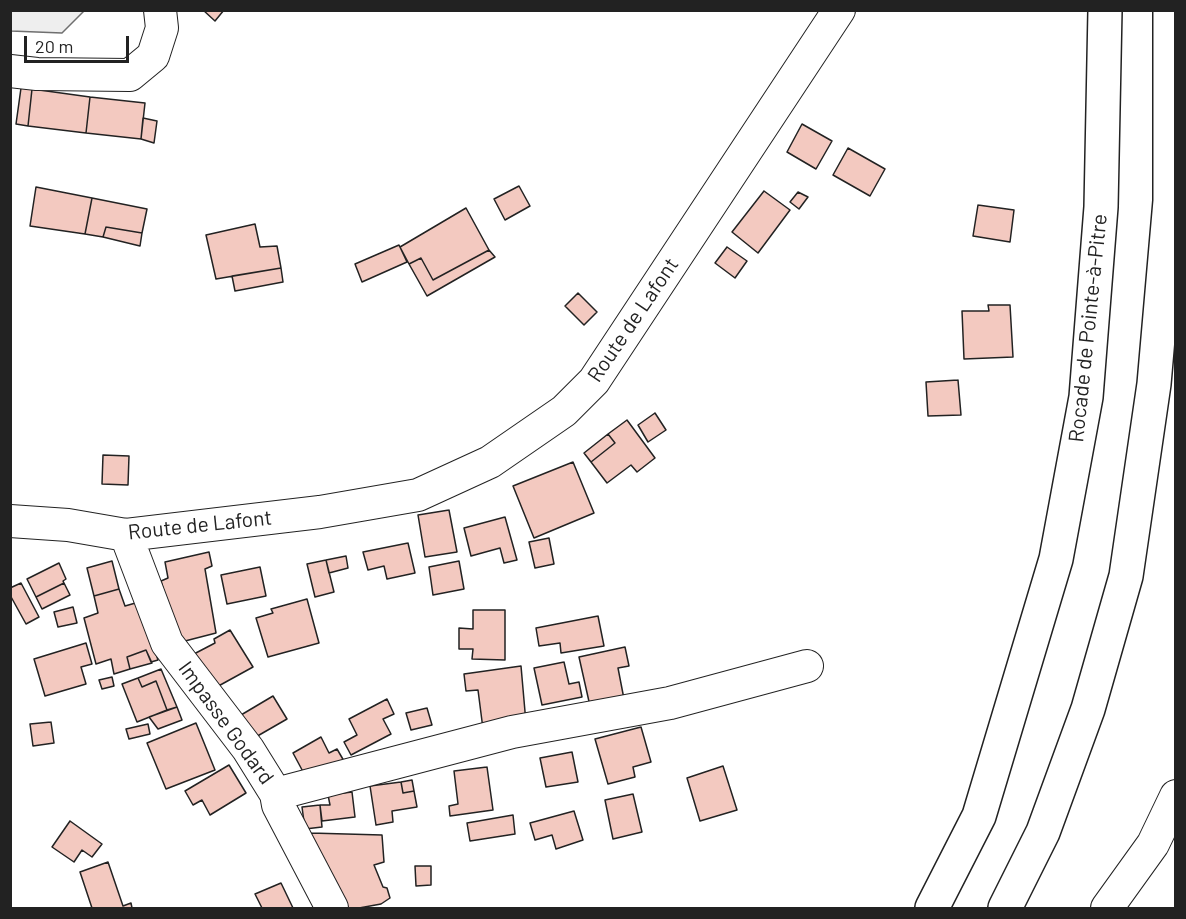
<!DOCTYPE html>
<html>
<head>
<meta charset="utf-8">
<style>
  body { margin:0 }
  #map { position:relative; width:1186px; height:919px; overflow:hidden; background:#fff; font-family:Barlow,sans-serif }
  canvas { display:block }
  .frame { position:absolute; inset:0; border:12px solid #222; pointer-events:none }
  .scale { position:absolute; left:24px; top:36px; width:105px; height:27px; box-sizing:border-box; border:3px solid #222; border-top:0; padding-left:8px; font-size:18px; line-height:21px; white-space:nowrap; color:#222; -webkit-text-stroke:4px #fff; paint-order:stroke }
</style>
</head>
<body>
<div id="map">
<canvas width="1186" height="919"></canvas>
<div class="frame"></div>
<div class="scale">20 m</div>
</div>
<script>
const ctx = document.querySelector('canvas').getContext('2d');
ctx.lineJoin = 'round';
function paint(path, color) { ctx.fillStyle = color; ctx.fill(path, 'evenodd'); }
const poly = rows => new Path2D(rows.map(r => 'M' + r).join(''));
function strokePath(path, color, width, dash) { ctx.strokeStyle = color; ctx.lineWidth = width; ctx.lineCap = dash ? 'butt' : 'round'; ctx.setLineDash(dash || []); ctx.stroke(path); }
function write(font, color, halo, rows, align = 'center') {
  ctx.font = font + ' Barlow,sans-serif'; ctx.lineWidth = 4.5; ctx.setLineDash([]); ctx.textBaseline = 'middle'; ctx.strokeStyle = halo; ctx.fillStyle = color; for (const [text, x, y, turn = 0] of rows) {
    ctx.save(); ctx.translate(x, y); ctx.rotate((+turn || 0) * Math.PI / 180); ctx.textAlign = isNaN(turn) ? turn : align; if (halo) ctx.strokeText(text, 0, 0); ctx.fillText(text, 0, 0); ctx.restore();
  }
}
const green = poly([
  [11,10,84,10,84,11,62,33,11,31,11,10]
]);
paint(green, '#eee');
strokePath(green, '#6f6f6f', 1.5);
const building = poly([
  [203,10,224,10,215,21,203,10],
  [21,88,32,89,28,126,16,124,21,88],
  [32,89,90,97,86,133,28,126,32,89],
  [90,97,145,103,141,139,86,133,90,97],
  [143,118,157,121,154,143,141,139,143,118],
  [802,124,832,141,816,169,787,152,802,124],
  [848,148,885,169,870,196,833,175,848,148],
  [519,186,530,206,505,220,494,199,519,186],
  [36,187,92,198,85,234,30,226,36,187],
  [764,191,790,210,758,253,732,232,764,191],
  [798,192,808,197,799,209,790,202,798,192],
  [92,198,147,209,142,233,106,227,103,237,85,234,92,198],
  [978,205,1014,210,1010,242,973,236,978,205],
  [466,208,489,250,433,280,421,258,409,264,400,247,466,208],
  [255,224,260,247,277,246,281,268,216,279,206,235,255,224],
  [106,227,142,233,140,246,103,237,106,227],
  [399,245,407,262,362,282,355,264,399,245],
  [727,247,747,261,735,278,715,263,727,247],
  [489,250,495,257,427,296,409,264,421,258,433,280,489,250],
  [281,268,283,282,235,291,232,276,281,268],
  [578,293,597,312,584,325,565,306,578,293],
  [988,305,1010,305,1013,357,964,359,962,311,989,311,988,305],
  [958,380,961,415,928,416,926,382,958,380],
  [655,413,666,430,648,442,638,425,655,413],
  [627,420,655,458,637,472,631,465,607,483,591,462,615,443,608,434,627,420],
  [608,434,615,443,591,462,584,453,608,434],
  [103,455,129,456,128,485,102,484,103,455],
  [573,462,594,513,534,538,513,486,573,462],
  [449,510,457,552,425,557,418,515,449,510],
  [505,517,517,560,504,563,500,548,471,556,464,528,505,517],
  [549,538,554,564,535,568,529,542,549,538],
  [408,543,415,573,387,579,384,566,368,570,363,552,408,543],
  [209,552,212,566,205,569,216,633,185,641,174,627,161,581,168,578,165,562,209,552],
  [346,556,348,568,329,573,326,560,346,556],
  [326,560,334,592,315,597,307,564,326,560],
  [112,561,119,589,94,596,87,568,112,561],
  [459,561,464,589,433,595,429,567,459,561],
  [59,563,66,579,63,581,64,583,36,597,27,579,59,563],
  [260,567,266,596,227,604,221,575,260,567],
  [21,583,39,617,26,624,10,595,10,588,21,583],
  [64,583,70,595,42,609,36,597,64,583],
  [119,589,125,606,139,602,158,660,151,662,146,650,127,657,130,669,114,674,111,659,96,664,84,618,98,613,94,596,119,589],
  [307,599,319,643,268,657,256,618,273,613,271,609,307,599],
  [73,607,77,623,58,627,54,612,73,607],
  [473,610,505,610,505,660,472,659,473,649,459,649,459,628,473,629,473,610],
  [598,616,604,646,561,653,560,643,539,646,536,628,598,616],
  [230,630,253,667,213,689,192,655,215,643,214,639,230,630],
  [86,643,92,664,81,667,86,684,45,696,34,659,86,643],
  [625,647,629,666,618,668,624,699,590,706,579,657,625,647],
  [146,650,152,663,130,669,127,657,146,650],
  [564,662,569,684,579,682,582,697,542,705,534,668,564,662],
  [521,666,526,723,483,729,478,690,466,691,464,674,521,666],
  [161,669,177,707,167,710,156,681,142,687,138,678,161,669],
  [112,677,114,686,102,689,99,680,112,677],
  [138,678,142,687,156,681,167,710,137,722,122,684,138,678],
  [273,696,287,719,254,738,241,715,273,696],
  [387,699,394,714,383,719,391,734,351,755,344,742,357,735,349,719,387,699],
  [177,707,182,720,158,729,149,717,177,707],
  [427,708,432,725,411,730,406,713,427,708],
  [51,722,54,743,33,746,30,724,51,722],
  [196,723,215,770,166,789,147,743,196,723],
  [148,724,150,734,129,739,126,729,148,724],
  [641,727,651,762,633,767,635,777,608,784,595,739,641,727],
  [321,737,329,753,337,749,344,761,308,781,293,753,321,737],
  [572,752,578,782,546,787,540,758,572,752],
  [229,765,246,793,210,815,202,800,193,805,185,791,229,765],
  [723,766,737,810,700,821,687,778,723,766],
  [487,767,493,810,450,816,449,806,458,804,454,771,487,767],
  [412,780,414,791,403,793,401,782,412,780],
  [401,782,403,793,414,791,417,807,392,811,393,822,376,825,370,786,401,782],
  [352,792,355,817,322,821,320,805,330,805,328,795,352,792],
  [633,794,642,832,613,839,605,800,633,794],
  [320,805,322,827,305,829,302,807,320,805],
  [574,811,583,840,556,849,552,835,535,840,530,823,574,811],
  [513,815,515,834,470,841,467,823,513,815],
  [70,821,102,844,92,857,82,850,74,862,52,847,70,821],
  [310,833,382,835,384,862,374,865,383,887,387,888,390,898,381,904,359,908,340,908,310,833],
  [108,862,123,906,131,903,132,908,92,908,80,872,108,862],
  [415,866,431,866,431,885,416,886,415,866],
  [281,883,293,908,262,908,255,894,281,883]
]);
paint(building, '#f3c9c0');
strokePath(building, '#222', 1.5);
const street = poly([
  [10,71,37,74,130,75,153,56,162,28,160,10],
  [10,521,68,525,126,535,320,512,418,495,490,462,564,411,594,381,839,10],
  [126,535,167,643,248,749,276,794,278,805,332,908],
  [276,794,512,732,670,703,807,666],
  [1107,908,1153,844,1176,796]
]);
const highway = poly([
  [932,908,979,816,1056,559,1086,397,1101,207,1105,10],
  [1005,908,1043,832,1088,709,1126,576,1154,384,1170,201,1170,10]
]);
strokePath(street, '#222', 34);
strokePath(highway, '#222', 36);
strokePath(street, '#fff', 32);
strokePath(highway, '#fff', 33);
write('21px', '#222', '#fff', [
  ["Route de Lafont",633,320,-56],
  ["Rocade de Pointe-à-Pitre",1088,328,-84],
  ["Route de Lafont",200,525,-6],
  ["Impasse Godard",226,723,54]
]);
</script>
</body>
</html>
